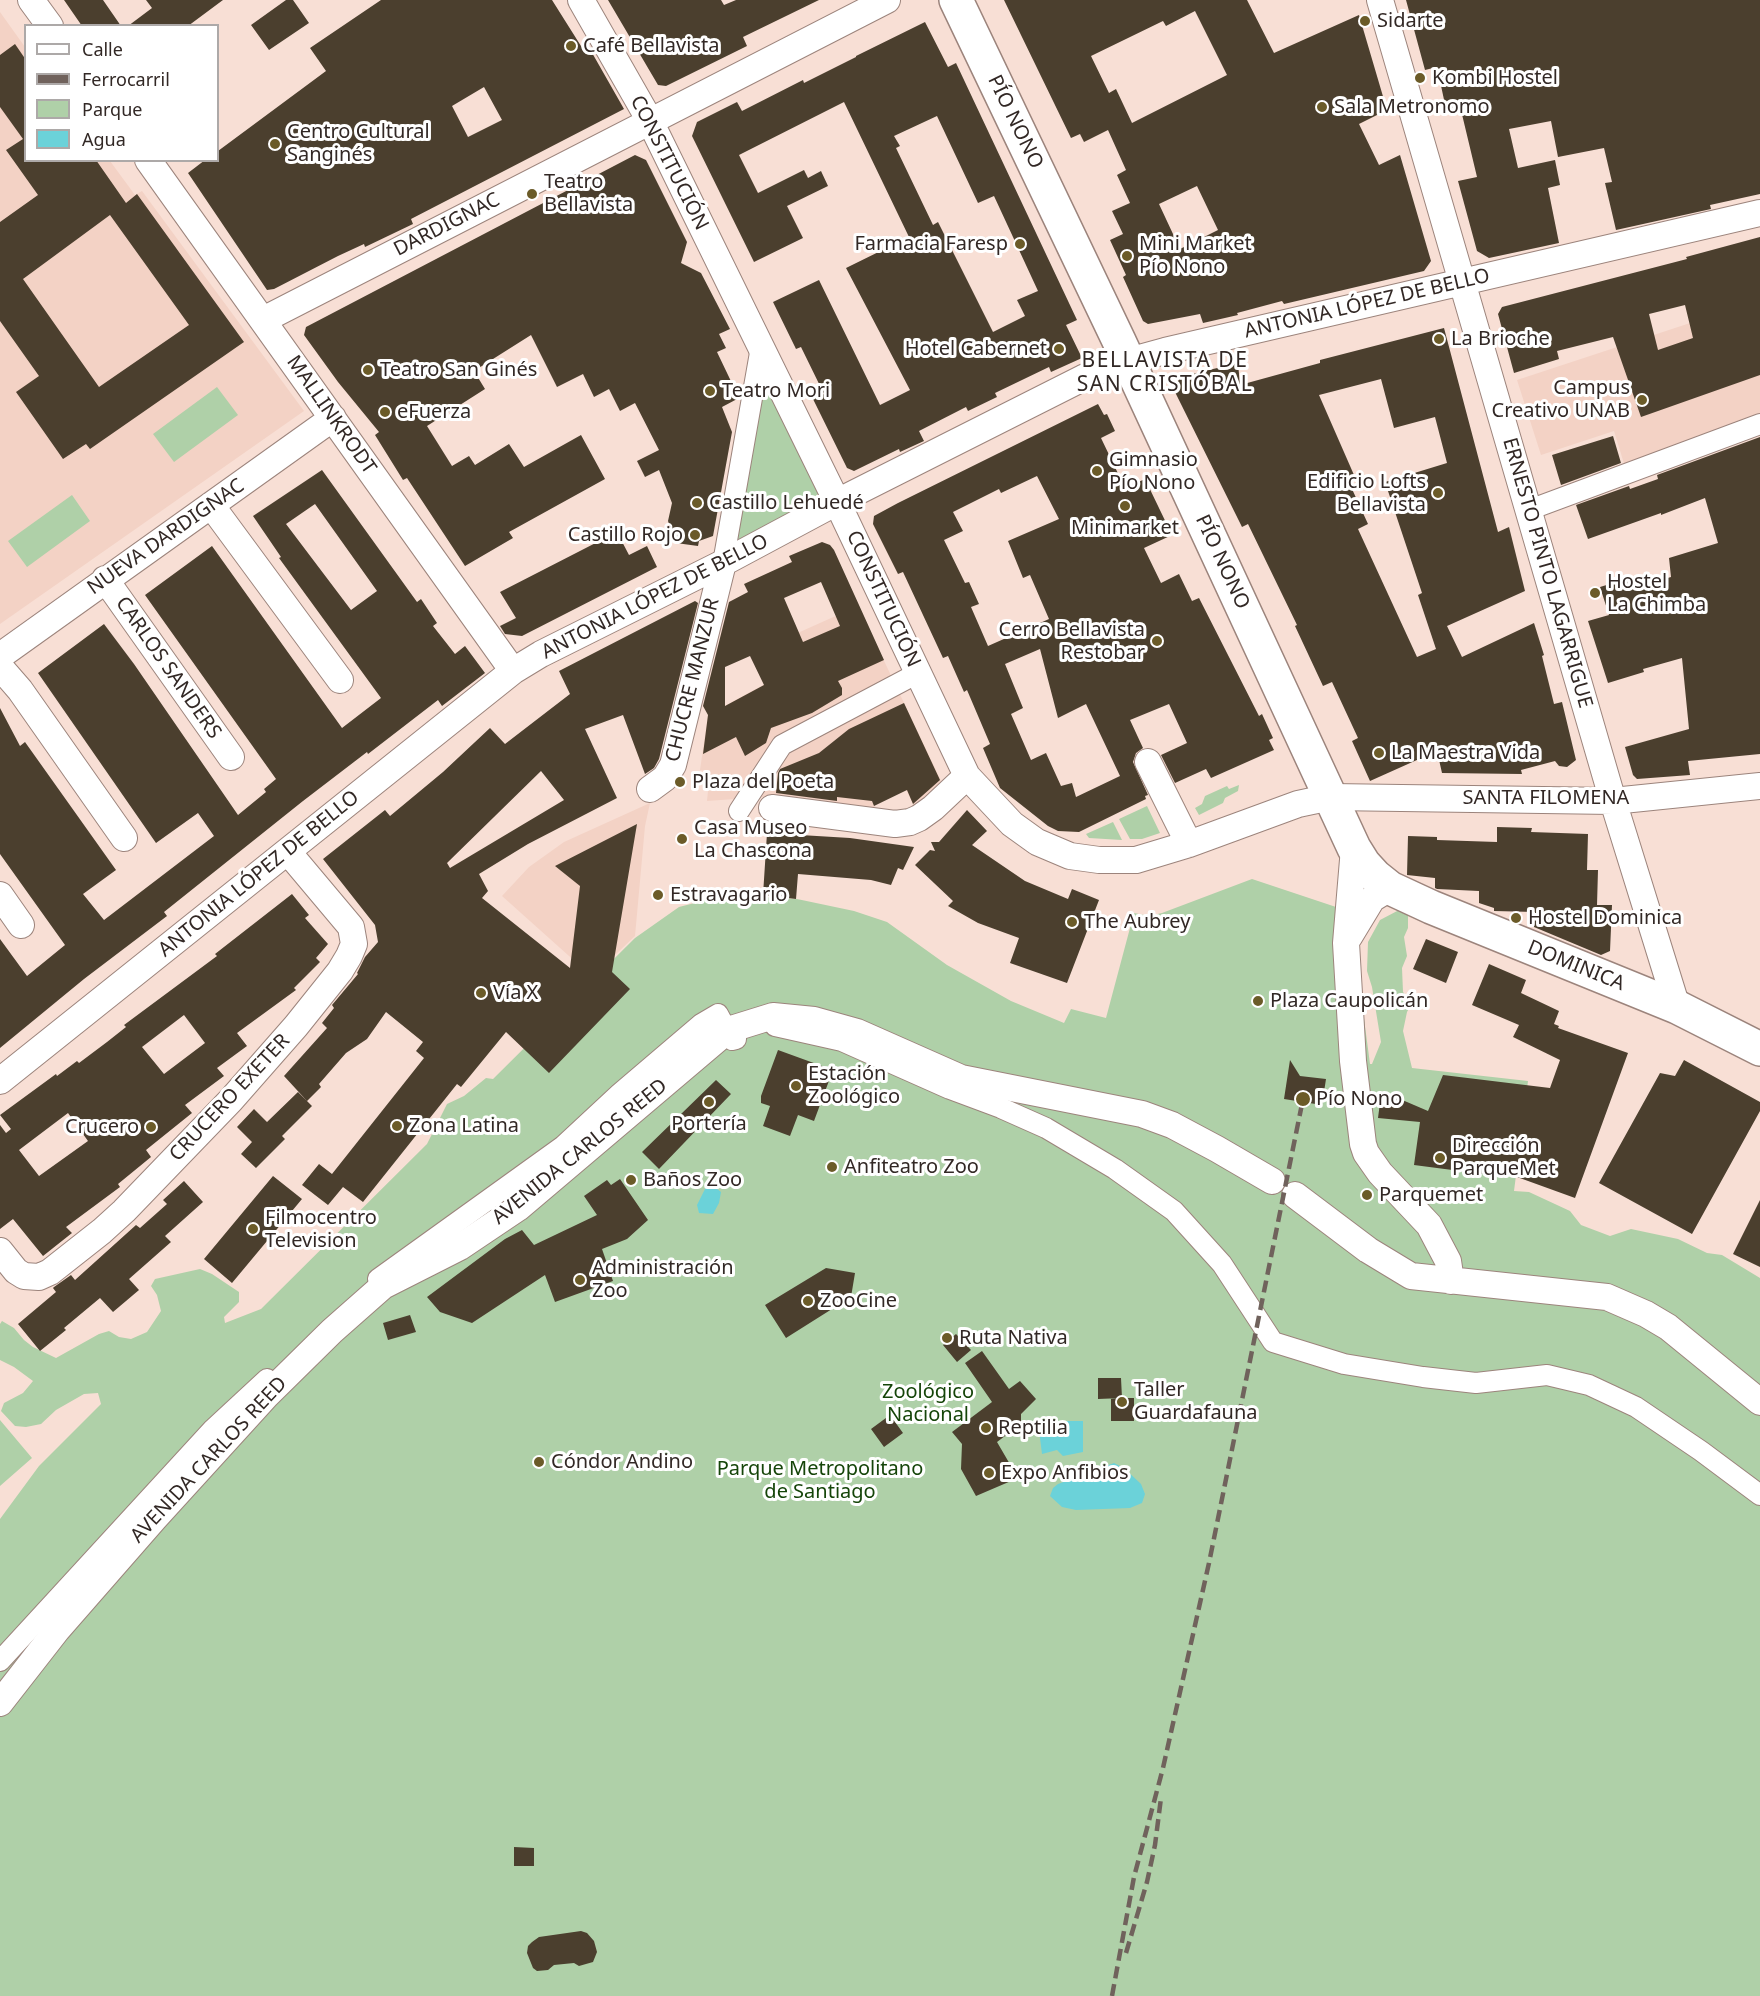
<!DOCTYPE html>
<html>
<head>
<meta charset="utf-8">
<style>
  body { margin:0 }
  #map { position:relative; width:1760px; height:1996px; overflow:hidden; background:#f8dfd5; font-family:"Noto Sans",sans-serif }
  canvas { display:block }
  .legend { position:absolute; left:24px; top:24px; width:195px; height:138px; box-sizing:border-box; background:#fff; border:2px solid #ada9a8; margin:0; padding:8px 10px; list-style:none; font-size:18px; color:#322825 }
  .legend li { display:flex; align-items:center; gap:12px; height:30px }
  .legend b { width:30px; border:2px solid #ada9a8 }
</style>
</head>
<body>
<div id="map">
<canvas width="1760" height="1996"></canvas>
<ul class="legend">
<li><b style="height:8px;background:#fff"></b>Calle</li>
<li><b style="height:8px;background:#70625c"></b>Ferrocarril</li>
<li><b style="height:16px;background:#afd0a8"></b>Parque</li>
<li><b style="height:16px;background:#6bd2d9"></b>Agua</li>
</ul>
</div>
<script>
const ctx = document.querySelector('canvas').getContext('2d');
ctx.lineJoin = 'round';
function paint(path, color) { ctx.fillStyle = color; ctx.fill(path, 'evenodd'); }
const poly = rows => new Path2D(rows.map(r => 'M' + r).join(''));
function strokePath(path, color, width, dash) { ctx.strokeStyle = color; ctx.lineWidth = width; ctx.lineCap = dash ? 'butt' : 'round'; ctx.setLineDash(dash || []); ctx.stroke(path); }
function write(font, color, halo, rows, align = 'center') {
  ctx.font = font + ' "Noto Sans",sans-serif'; ctx.lineWidth = 6; ctx.setLineDash([]); ctx.textBaseline = 'middle'; ctx.strokeStyle = halo; ctx.fillStyle = color; for (const [text, x, y, turn = 0] of rows) {
    ctx.save(); ctx.translate(x, y); ctx.rotate((+turn || 0) * Math.PI / 180); ctx.textAlign = isNaN(turn) ? turn : align; if (halo) ctx.strokeText(text, 0, 0); ctx.fillText(text, 0, 0); ctx.restore();
  }
}
paint(poly([
  [0,12,25,47,26,160,110,161,135,195,142,191,304,411,0,624],
  [1760,300,1760,420,1626,470,1614,431,1541,455,1517,380],
  [858,606,943,785,914,806,895,766,862,781,878,813,776,796,707,801,710,771,700,770,708,715,787,672,773,644],
  [650,803,645,826,635,936,596,973,588,973,502,896,529,867,564,842]
]), '#f3d2c5');
paint(poly([
  [753,342,820,492,808,503,718,551],
  [217,387,238,415,174,462,153,434],
  [72,495,90,521,27,567,8,541],
  [1239,785,1238,791,1225,798,1223,803,1199,815,1195,808,1202,804,1205,796,1227,786,1229,789],
  [1147,806,1160,833,1142,839,1130,839,1119,819],
  [1113,822,1122,840,1089,838,1086,834],
  [1252,879,1339,908,1354,943,1370,1064,1372,1064,1381,1042,1372,987,1367,971,1368,942,1380,920,1401,909,1408,914,1408,928,1404,937,1407,956,1402,968,1403,992,1412,1003,1407,1012,1403,1031,1412,1068,1528,1081,1514,1191,1529,1192,1570,1211,1581,1225,1610,1236,1631,1229,1678,1239,1707,1253,1722,1255,1760,1278,1760,1996,0,1996,0,1519,39,1466,101,1404,98,1393,84,1394,56,1410,41,1424,26,1427,15,1426,1,1411,4,1403,23,1393,33,1381,14,1367,0,1360,0,1324,2,1321,14,1328,24,1340,33,1347,56,1358,99,1334,109,1331,119,1337,131,1339,147,1332,161,1311,157,1295,151,1286,155,1279,200,1269,212,1274,239,1292,239,1302,224,1317,225,1323,261,1309,427,1144,447,1104,464,1096,486,1078,493,1079,635,938,679,907,718,897,761,897,797,899,854,911,887,922,947,965,1011,1001,1064,1023,1071,1009,1106,1018,1134,913,1149,916,1162,913],
  [0,1420,32,1458,0,1486]
]), '#afd0a8');
paint(poly([
  [712,1185,721,1192,719,1203,713,1214,699,1213,697,1205,706,1187],
  [1056,1421,1083,1421,1083,1452,1063,1456,1057,1450,1042,1454,1039,1430],
  [1114,1463,1124,1468,1141,1484,1145,1494,1142,1503,1130,1508,1076,1510,1062,1507,1050,1496,1053,1488,1058,1484]
]), '#6bd2d9');
paint(poly([
  [64,0,103,0,121,26,82,26],
  [146,0,223,0,188,26,128,26,152,8],
  [286,0,293,0,309,23,269,50,251,25],
  [381,0,552,0,586,54,591,51,624,109,411,219,413,224,365,247,364,244,338,256,274,289,267,290,188,173,205,160,218,160,218,151,326,71,310,48],
  [484,87,502,120,468,137,452,106],
  [608,0,721,0,724,5,736,0,819,0,743,37,747,46,666,86,658,85],
  [1004,0,1247,0,1274,53,1359,15,1387,110,1359,124,1379,165,1400,155,1431,261,1424,271,1284,304,1282,301,1237,313,1238,315,1203,323,1200,314,1148,324,1143,321,1123,277,1126,275,1110,240,1123,234,1112,211,1130,203,1117,175,1126,170,1108,130,1084,142,1080,134,1071,138],
  [1195,11,1227,75,1132,123,1116,89,1109,93,1091,56,1163,21,1166,26],
  [1197,186,1218,230,1180,249,1159,204],
  [1406,0,1760,0,1760,194,1710,205,1711,209,1616,230,1605,183,1612,182,1604,148,1558,157,1551,121,1509,129,1518,168,1555,160,1560,185,1548,188,1559,243,1489,258,1477,251,1458,181,1477,177,1460,106,1446,109,1437,67,1425,70],
  [925,22,948,67,956,63,1077,320,1066,325,1082,358,1051,372,1049,367,995,393,997,397,968,411,966,407,919,431,924,441,900,452,899,449,854,471,847,468,813,399,824,394,801,347,796,349,773,302,819,280,880,405,910,390,846,268,909,237,844,102,739,155,758,193,804,170,808,178,821,171,828,186,787,206,803,238,754,262,692,136,697,122,737,102,742,111,803,80,804,83,856,57,856,56],
  [937,116,978,203,994,196,1038,291,1017,300,1025,316,993,332,938,222,933,225,896,148,900,146,894,136],
  [15,44,26,60,26,160,96,160,126,203,137,194,244,342,90,449,86,444,63,459,16,392,39,376,0,321,0,222,38,195,6,150,23,139,0,107,0,55],
  [110,215,189,325,99,387,23,279],
  [635,155,646,160,687,242,681,263,701,273,730,329,719,334,726,348,717,352,739,398,722,407,732,432,713,536,699,541,698,546,676,543,668,521,672,503,659,470,645,477,637,461,659,450,635,403,620,411,609,389,594,397,583,374,557,387,531,335,474,371,485,389,427,426,452,466,469,456,475,465,509,444,524,467,581,435,605,479,509,532,513,538,465,566,407,478,403,480,375,435,379,432,338,382,304,335,306,327],
  [1760,237,1760,375,1641,417,1613,337,1557,351,1559,359,1514,373,1498,314,1502,307,1687,259,1686,257],
  [1685,305,1693,338,1658,350,1649,314],
  [1444,328,1498,532,1509,527,1525,591,1447,626,1462,657,1534,623,1544,655,1542,656,1554,704,1562,702,1576,760,1567,767,1559,766,1555,761,1521,770,1522,774,1442,773,1437,751,1370,781,1352,741,1358,738,1332,682,1323,686,1295,626,1297,625,1248,524,1242,527,1174,390,1180,377,1238,363,1240,385,1320,363,1320,360],
  [1381,379,1394,428,1435,417,1447,463,1385,482,1422,593,1418,595,1436,649,1417,657,1358,529,1368,524,1347,478,1354,475,1319,395],
  [1098,404,1104,415,1107,414,1115,431,1101,438,1125,488,1145,479,1172,535,1144,548,1161,583,1179,574,1192,601,1199,598,1259,716,1262,714,1273,738,1269,740,1274,750,1211,778,1206,769,1175,783,1161,755,1187,743,1169,704,1130,720,1143,748,1136,753,1133,762,1148,795,1145,796,1146,799,1079,832,1058,831,1048,826,1000,788,983,748,990,744,967,690,964,692,948,656,943,658,903,572,898,574,873,524,874,516,898,503],
  [1037,476,1059,519,1008,541,1023,578,1030,575,1049,619,988,646,971,607,979,604,969,582,965,583,944,540,963,531,953,512,999,489,1001,493],
  [1040,649,1058,718,1086,704,1120,776,1076,797,1072,783,1061,786,1046,753,1031,760,1011,714,1023,708,1005,664],
  [1613,436,1621,463,1561,485,1552,455],
  [1760,437,1760,754,1688,761,1690,775,1637,779,1633,775,1625,747,1689,729,1682,658,1643,669,1644,672,1608,683,1588,621,1609,615,1600,587,1636,576,1640,586,1671,577,1669,558,1718,543,1705,498,1661,515,1661,513,1588,539,1576,505,1629,486,1630,489,1658,479,1657,475],
  [322,470,417,602,421,599,437,623,433,626,455,654,465,646,485,673,442,706,438,700,368,754,367,752,303,801,164,912,167,916,84,979,0,1048,0,939,27,976,65,945,0,854,0,708,20,746,25,742,116,870,83,894,104,920,214,836,198,813,156,843,38,673,104,624,134,664,238,815,266,792,264,789,276,779,145,595,212,546,342,728,381,698,279,558,281,557,253,516],
  [315,504,377,591,351,610,286,524],
  [617,532,629,555,647,546,657,567,522,636,505,634,500,626,516,618,500,592],
  [822,542,830,545,834,550,884,660,838,681,842,688,842,695,812,713,771,728,766,743,745,756,736,737,703,754,708,715,703,706,729,602,748,592,744,584,792,562,789,556],
  [821,582,840,626,803,642,784,598],
  [750,656,764,685,725,706,725,667],
  [695,601,698,603,659,759,654,768,645,774,623,715,585,729,617,798,528,844,479,874,488,891,482,898,570,968,580,886,555,866,637,824,612,972,630,989,549,1073,506,1032,461,1087,457,1084,363,1202,343,1187,328,1205,302,1185,319,1164,332,1174,424,1058,416,1051,423,1042,386,1012,367,1039,346,1053,319,1084,321,1087,307,1101,284,1076,327,1028,322,1023,334,1008,332,1005,358,974,357,973,365,957,378,942,375,925,323,859,385,810,390,816,443,772,490,728,505,744,570,694,559,671],
  [541,771,564,800,450,868,447,863],
  [904,703,940,780,913,804,907,790,874,806,872,801,837,797,837,801,776,793,778,773,780,769,819,753,849,729],
  [967,810,987,831,972,845,1025,881,1068,899,1072,889,1099,900,1067,983,1010,963,1019,938,978,923,948,906,953,901,915,865,930,850,935,851,931,842,939,842],
  [1497,827,1532,828,1531,832,1588,834,1587,870,1598,870,1597,905,1612,905,1610,951,1601,955,1534,927,1535,912,1494,911,1494,908,1479,903,1479,891,1437,889,1435,888,1435,878,1407,875,1408,836,1437,837,1437,840,1497,842],
  [767,833,850,838,914,847,903,870,898,868,891,885,871,880,798,874,796,899,763,895],
  [292,894,309,915,305,918,328,944,316,958,320,962,294,988,296,990,237,1033,247,1046,217,1068,224,1076,185,1105,192,1113,146,1150,151,1157,118,1184,120,1187,66,1227,72,1233,43,1256,13,1219,0,1229,0,1125,6,1133,11,1129,0,1115,56,1074,57,1076,77,1061,79,1063,107,1042,126,1027,124,1025,217,956,215,954],
  [184,1015,205,1043,164,1074,142,1047],
  [68,1113,88,1141,39,1176,19,1150],
  [1426,939,1458,952,1446,983,1413,969],
  [1489,964,1526,980,1521,993,1559,1011,1554,1024,1559,1026,1558,1028,1628,1053,1575,1198,1506,1173,1506,1177,1414,1165,1420,1122,1378,1118,1381,1095,1393,1096,1428,1111,1443,1075,1550,1088,1560,1060,1513,1037,1519,1025,1472,1005],
  [778,1050,833,1070,814,1121,798,1115,790,1136,763,1126,770,1106,761,1103,761,1096],
  [1290,1060,1300,1076,1326,1079,1322,1105,1284,1099],
  [1684,1060,1760,1102,1760,1111,1692,1234,1599,1183,1660,1073,1675,1076],
  [716,1080,731,1094,659,1169,642,1152],
  [298,1092,312,1106,282,1136,285,1139,256,1168,241,1154,252,1142,237,1127,254,1109,267,1122],
  [273,1176,302,1199,232,1283,204,1259],
  [620,1179,648,1220,627,1239,602,1249,613,1281,555,1302,545,1275,472,1323,440,1312,427,1297,505,1239,522,1230,534,1245,597,1215,584,1196,607,1180,611,1185],
  [184,1181,203,1202,165,1236,171,1242,129,1279,139,1290,113,1312,100,1298,64,1328,66,1330,40,1351,18,1324,56,1292,53,1288,54,1287,71,1275,75,1280,136,1225,140,1228,167,1204,163,1200],
  [1760,1200,1760,1267,1733,1254],
  [826,1268,855,1273,851,1297,786,1338,765,1305],
  [410,1315,416,1332,388,1340,383,1323],
  [956,1334,971,1350,957,1362,943,1345],
  [982,1351,1009,1389,1020,1381,1036,1399,1021,1414,1021,1424,997,1442,1018,1478,976,1496,961,1469,962,1444,952,1432,992,1402,965,1363],
  [1098,1378,1121,1378,1122,1398,1098,1399],
  [1111,1398,1134,1398,1134,1421,1111,1421],
  [890,1415,903,1433,884,1447,871,1429],
  [514,1847,534,1848,534,1866,514,1866],
  [581,1931,587,1933,594,1941,597,1952,593,1962,579,1966,574,1963,554,1965,548,1970,537,1971,533,1968,527,1953,528,1946,532,1942,539,1937]
]), '#4b3f2e');
const pedestrian = poly([
  [1529,510,1760,424],
  [723,563,761,347],
  [739,811,782,745,918,673],
  [775,1026,842,1041,950,1089,1001,1108,1046,1128,1115,1169,1174,1211,1222,1264,1273,1342,1344,1364,1423,1377,1476,1383,1547,1375,1589,1385,1636,1407,1701,1451,1760,1495],
  [378,1279,563,1146,620,1093,701,1024,718,1014,732,1040,736,1039],
  [0,1661,213,1429,267,1379]
]);
const minor = poly([
  [31,0,50,26],
  [581,0,650,121,837,502,967,776,1012,824,1037,842,1070,856,1099,860,1136,860,1189,844,1298,804,1331,797,1613,801,1760,786],
  [1380,0,1613,801,1677,1007],
  [148,160,513,671],
  [263,320,887,0],
  [211,505,340,680],
  [105,579,231,757],
  [0,656,333,418],
  [0,667,20,690,124,838],
  [1148,762,1189,844],
  [650,789,665,778,673,765,723,563],
  [772,808,895,824,910,822,919,818,933,808,967,776],
  [1354,848,1346,943,1353,1061,1363,1144,1366,1153,1380,1173,1429,1225,1448,1261,1451,1281],
  [0,895,21,925],
  [1349,937,1372,899,1390,888],
  [0,1081,513,671,541,654,723,563,837,502,1083,378,1114,365,1165,351,1760,213],
  [1295,1195,1368,1250,1411,1276,1607,1297,1646,1314,1668,1327,1760,1402],
  [0,1251,16,1271,24,1276,39,1277,50,1272,102,1231,124,1211,231,1100,296,1026,340,971,349,956,354,944,351,927,288,852],
  [0,1703,57,1630,154,1519,266,1396,332,1331,383,1286,460,1247,518,1208,728,1030,773,1016,814,1020,857,1032,961,1078,1142,1114,1172,1125,1217,1149,1272,1181]
]);
const secondary = poly([
  [956,0,1119,341,1354,848,1364,864,1375,876,1390,888,1431,907,1677,1007,1760,1049]
]);
strokePath(pedestrian, '#9c847c', 22);
strokePath(minor, '#9c847c', 28);
strokePath(secondary, '#9c847c', 36);
strokePath(pedestrian, '#fff', 20);
strokePath(minor, '#fff', 26);
strokePath(secondary, '#fff', 33);
strokePath(poly([
  [1126,1953,1147,1882,1155,1845,1161,1798],
  [1112,1996,1134,1877,1163,1768,1209,1563,1303,1099]
]), '#70625c', 4.5, [12, 6]);
for (const [x, y, r, color] of [
  [1365,21,6,"#6b5b28"],
  [571,46,6,"#6b5b28"],
  [1420,78,6,"#6b5b28"],
  [1322,107,6,"#6b5b28"],
  [275,144,6,"#6b5b28"],
  [532,194,6,"#6b5b28"],
  [1020,244,6,"#6b5b28"],
  [1127,256,6,"#6b5b28"],
  [1439,339,6,"#6b5b28"],
  [1059,349,6,"#6b5b28"],
  [368,370,6,"#6b5b28"],
  [710,391,6,"#6b5b28"],
  [1642,400,6,"#6b5b28"],
  [385,412,6,"#6b5b28"],
  [1097,471,6,"#6b5b28"],
  [1438,493,6,"#6b5b28"],
  [697,503,6,"#6b5b28"],
  [1125,506,6,"#6b5b28"],
  [695,535,6,"#6b5b28"],
  [1595,593,6,"#6b5b28"],
  [1157,641,6,"#6b5b28"],
  [1379,753,6,"#6b5b28"],
  [680,782,6,"#6b5b28"],
  [682,839,6,"#6b5b28"],
  [658,895,6,"#6b5b28"],
  [1516,918,6,"#6b5b28"],
  [1072,922,6,"#6b5b28"],
  [481,993,6,"#6b5b28"],
  [1258,1001,6,"#6b5b28"],
  [796,1086,6,"#6b5b28"],
  [1303,1099,8,"#6b5b28"],
  [709,1102,6,"#6b5b28"],
  [397,1126,6,"#6b5b28"],
  [151,1127,6,"#6b5b28"],
  [1440,1158,6,"#6b5b28"],
  [832,1167,6,"#6b5b28"],
  [631,1180,6,"#6b5b28"],
  [1367,1195,6,"#6b5b28"],
  [253,1229,6,"#6b5b28"],
  [580,1280,6,"#6b5b28"],
  [808,1301,6,"#6b5b28"],
  [947,1338,6,"#6b5b28"],
  [1122,1402,6,"#6b5b28"],
  [986,1428,6,"#6b5b28"],
  [539,1462,6,"#6b5b28"],
  [989,1473,6,"#6b5b28"]
]) { const dot = new Path2D(); dot.arc(x, y, r, 0, 2 * Math.PI); ctx.fillStyle = color; ctx.fill(dot); strokePath(dot, '#fff', 2); }
write('20px', '#322825', '#fff', [
  ["Sidarte",1377,21],
  ["Café Bellavista",583,46],
  ["Kombi Hostel",1432,78],
  ["Sala Metronomo",1334,107],
  ["Centro Cultural",287,132],
  ["Sanginés",287,155],
  ["Teatro",544,182],
  ["Bellavista",544,205],
  ["Farmacia Faresp",1008,244,"right"],
  ["Mini Market",1139,244],
  ["Pío Nono",1139,267],
  ["La Brioche",1451,339],
  ["Hotel Cabernet",1047,349,"right"],
  ["Teatro San Ginés",380,370],
  ["Campus",1630,388,"right"],
  ["Creativo UNAB",1630,411,"right"],
  ["Teatro Mori",722,391],
  ["eFuerza",397,412],
  ["Gimnasio",1109,460],
  ["Pío Nono",1109,483],
  ["Edificio Lofts",1426,482,"right"],
  ["Bellavista",1426,505,"right"],
  ["Castillo Lehuedé",709,503],
  ["Minimarket",1125,528,"center"],
  ["Castillo Rojo",683,535,"right"],
  ["Hostel",1607,582],
  ["La Chimba",1607,605],
  ["Cerro Bellavista",1145,630,"right"],
  ["Restobar",1145,653,"right"],
  ["La Maestra Vida",1391,753],
  ["Plaza del Poeta",692,782],
  ["Casa Museo",694,828],
  ["La Chascona",694,851],
  ["Estravagario",670,895],
  ["Hostel Dominica",1528,918],
  ["The Aubrey",1084,922],
  ["Vía X",493,993],
  ["Plaza Caupolicán",1270,1001],
  ["Estación",808,1074],
  ["Zoológico",808,1097],
  ["Pío Nono",1316,1099],
  ["Portería",709,1124,"center"],
  ["Zona Latina",409,1126],
  ["Crucero",139,1127,"right"],
  ["Dirección",1452,1146],
  ["ParqueMet",1452,1169],
  ["Anfiteatro Zoo",844,1167],
  ["Baños Zoo",643,1180],
  ["Parquemet",1379,1195],
  ["Filmocentro",265,1218],
  ["Television",265,1241],
  ["Administración",592,1268],
  ["Zoo",592,1291],
  ["ZooCine",820,1301],
  ["Ruta Nativa",959,1338],
  ["Taller",1134,1390],
  ["Guardafauna",1134,1413],
  ["Reptilia",998,1428],
  ["Cóndor Andino",551,1462],
  ["Expo Anfibios",1001,1473]
], 'left');
write('20px', '#322825', '#fff', [
  ["PÍO NONO",1015,122,64],
  ["CONSTITUCIÓN",669,163,63],
  ["DARDIGNAC",447,225,-27],
  ["ANTONIA LÓPEZ DE BELLO",1367,304,-13],
  ["MALLINKRODT",331,415,55],
  ["NUEVA DARDIGNAC",166,537,-35],
  ["PÍO NONO",1222,562,65],
  ["ERNESTO PINTO LAGARRIGUE",1547,573,74],
  ["ANTONIA LÓPEZ DE BELLO",655,597,-27],
  ["CONSTITUCIÓN",883,599,65],
  ["CARLOS SANDERS",168,668,55],
  ["CHUCRE MANZUR",693,680,-76],
  ["SANTA FILOMENA",1546,798],
  ["ANTONIA LÓPEZ DE BELLO",259,874,-39],
  ["DOMINICA",1576,966,22],
  ["CRUCERO EXETER",230,1098,-47],
  ["AVENIDA CARLOS REED",580,1152,-39],
  ["AVENIDA CARLOS REED",209,1460,-47]
]);
write('20px', '#154509', '#fff', [
  ["Zoológico",928,1392],
  ["Nacional",928,1415],
  ["Parque Metropolitano",820,1469],
  ["de Santiago",820,1492]
]);
ctx.letterSpacing = '1.5px';
write('21px', '#322825', '#fff', [
  ["BELLAVISTA DE",1165,361],
  ["SAN CRISTÓBAL",1165,385]
]);
ctx.letterSpacing = '0px';
</script>
</body>
</html>
